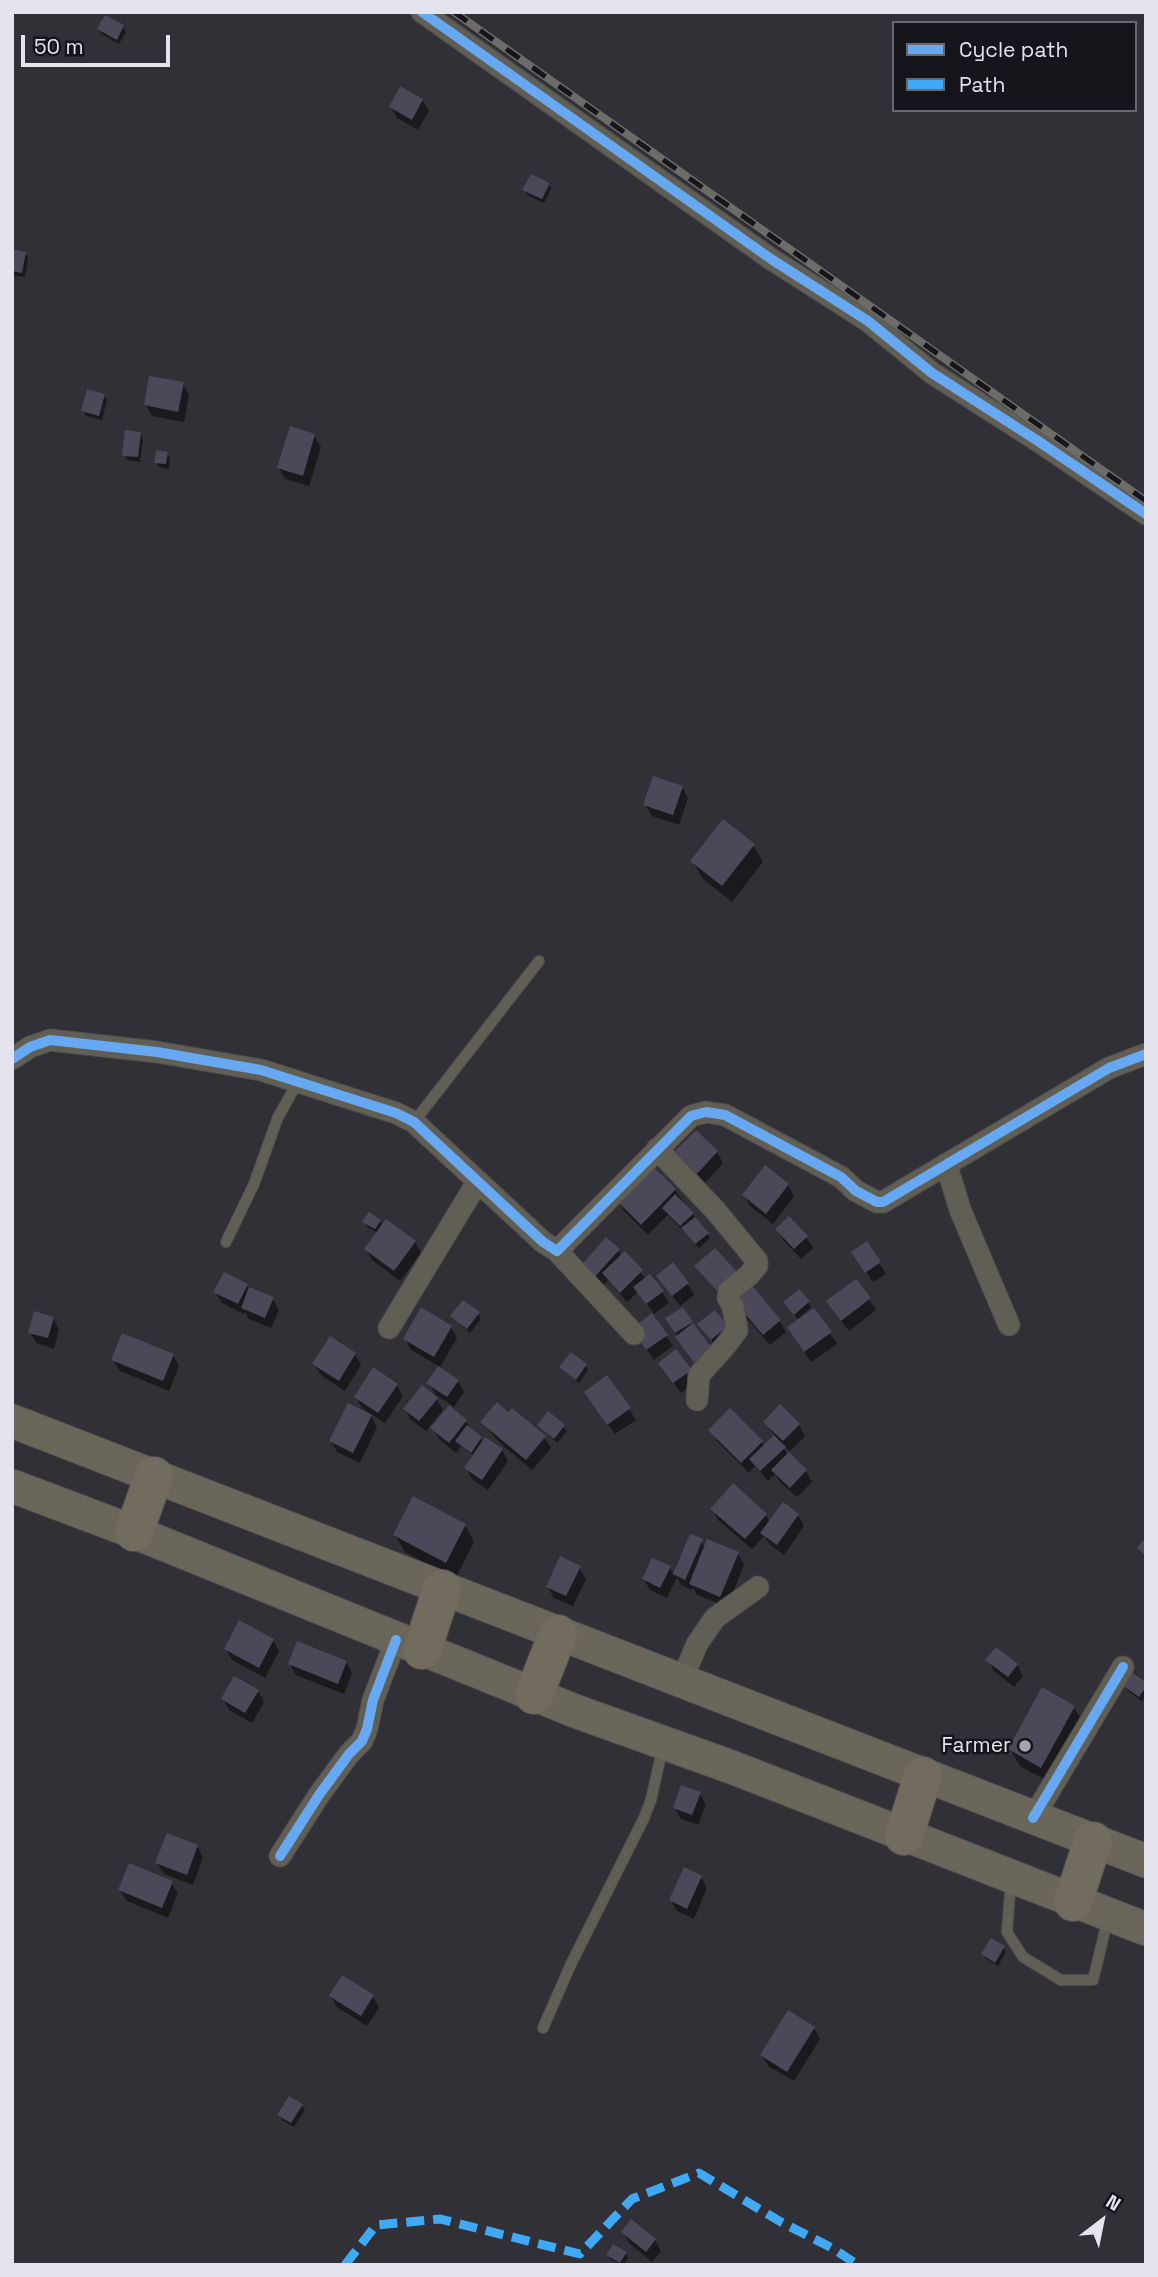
<!DOCTYPE html>
<html>
<head>
<meta charset="utf-8">
<style>
  body { margin:0 }
  #map { position:relative; width:1158px; height:2277px; overflow:hidden; background:#313036; font-family:"Space Grotesk",sans-serif }
  canvas { display:block }
  .frame { position:absolute; inset:0; border:14px solid #e5e3ed; pointer-events:none }
  .legend { position:absolute; left:892px; top:21px; width:245px; height:91px; box-sizing:border-box; background:#17151c; border:2px solid #696770; margin:0; padding:9px 12px; list-style:none; font-size:21px; color:#e5e3ed }
  .legend li { display:flex; align-items:center; gap:14px; height:35px }
  .legend b { width:35px; border:2px solid #696770 }
  .north { position:absolute; left:1067px; top:2186px; width:70px; height:70px; -webkit-text-stroke:5px #17151c; paint-order:stroke; rotate:32deg; font-size:19px; font-weight:700; line-height:28px; text-align:center; color:#e5e3ed }
  .north::after { content:''; display:block; margin:auto; width:24px; height:32px; background:#e5e3ed; clip-path:polygon(50% 0,100% 100%,50% 72%,0 100%) }
  .scale { position:absolute; left:21px; top:35px; width:149px; height:32px; box-sizing:border-box; border:4px solid #e5e3ed; border-top:0; padding-left:9px; font-size:21px; line-height:24px; white-space:nowrap; color:#e5e3ed; -webkit-text-stroke:5px #17151c; paint-order:stroke }
</style>
</head>
<body>
<div id="map">
<canvas width="1158" height="2277"></canvas>
<div class="frame"></div>
<ul class="legend">
<li><b style="height:9px;background:#66a8f1"></b>Cycle path</li>
<li><b style="height:9px;background:#3fa9f5"></b>Path</li>
</ul>
<div class="north">N</div>
<div class="scale">50 m</div>
</div>
<script>
const ctx = document.querySelector('canvas').getContext('2d');
ctx.lineJoin = 'round';
function paint(path, color) { ctx.fillStyle = color; ctx.fill(path, 'evenodd'); }
const poly = rows => new Path2D(rows.map(r => 'M' + r).join(''));
function strokePath(path, color, width, dash) { ctx.strokeStyle = color; ctx.lineWidth = width; ctx.lineCap = dash ? 'butt' : 'round'; ctx.setLineDash(dash || []); ctx.stroke(path); }
function write(font, color, halo, rows, align = 'center') {
  ctx.font = font + ' "Space Grotesk",sans-serif'; ctx.lineWidth = 5; ctx.setLineDash([]); ctx.textBaseline = 'middle'; ctx.strokeStyle = halo; ctx.fillStyle = color; for (const [text, x, y, turn = 0] of rows) {
    ctx.save(); ctx.translate(x, y); ctx.rotate((+turn || 0) * Math.PI / 180); ctx.textAlign = isNaN(turn) ? turn : align; if (halo) ctx.strokeText(text, 0, 0); ctx.fillText(text, 0, 0); ctx.restore();
  }
}
paint(poly([
  [123,27,126,32,119,44,101,34,99,29],
  [422,100,429,111,418,130,397,118,391,107],
  [549,184,551,189,544,203,527,195,524,190],
  [12,251,25,253,28,258,25,277,12,275],
  [183,384,189,395,184,422,152,416,146,405],
  [104,395,107,400,102,420,86,416,83,411],
  [140,434,143,439,140,462,127,460,124,455],
  [314,436,321,447,309,486,285,479,279,468],
  [167,453,170,458,169,469,159,467,156,462],
  [682,787,688,798,679,825,652,816,645,805],
  [753,845,763,862,732,902,702,878,693,861],
  [696,1132,717,1152,723,1163,703,1185,682,1165],
  [651,1167,675,1190,707,1234,710,1238,699,1248,668,1215,648,1235,624,1211,618,1200],
  [788,1185,794,1196,773,1224,750,1206,744,1195],
  [380,1221,383,1226,415,1242,421,1253,400,1281,372,1260,366,1249,378,1233,367,1227,365,1222],
  [777,1230,806,1237,813,1248,801,1259,784,1241],
  [867,1244,886,1274,873,1282,860,1263],
  [619,1251,622,1257,625,1254,646,1279,662,1292,669,1303,654,1314,638,1292,627,1302,608,1280,598,1291,586,1280],
  [697,1266,779,1321,786,1332,770,1345,739,1309,724,1301],
  [658,1276,688,1284,694,1295,680,1306],
  [856,1281,876,1310,849,1331,835,1313],
  [247,1285,249,1289,272,1298,279,1310,271,1328,249,1319,245,1312,244,1314,222,1303,215,1292],
  [808,1302,811,1307,798,1319,788,1308],
  [683,1309,692,1324,679,1337,667,1318],
  [715,1312,733,1338,718,1350,700,1324],
  [478,1314,481,1319,470,1333,452,1316],
  [53,1318,59,1329,54,1349,36,1343,30,1332],
  [451,1327,457,1338,439,1369,458,1381,464,1392,454,1407,435,1394,429,1383,440,1367,411,1350,405,1339],
  [830,1333,837,1344,811,1362,795,1339],
  [666,1336,673,1346,654,1360,640,1340],
  [355,1354,361,1365,345,1391,321,1375,314,1364],
  [173,1355,179,1366,169,1391,120,1371,113,1360],
  [660,1363,690,1371,696,1382,681,1393],
  [586,1366,588,1370,579,1383,561,1367],
  [397,1385,403,1396,385,1423,362,1408,356,1397],
  [436,1399,443,1410,426,1431,411,1420,405,1409],
  [592,1403,629,1409,636,1420,615,1434],
  [370,1414,377,1427,360,1463,337,1452,331,1441],
  [549,1414,567,1431,557,1443,539,1425],
  [466,1421,472,1431,484,1442,502,1450,508,1461,488,1490,472,1479,466,1468,474,1456,461,1446,456,1453,439,1439,433,1428],
  [482,1422,544,1437,551,1448,532,1470,500,1443],
  [765,1422,799,1425,805,1436,790,1451,782,1445,788,1455,806,1471,812,1482,797,1497,780,1482,775,1474,768,1481,755,1466,749,1473,717,1441,711,1430,762,1442,764,1446,775,1436],
  [712,1509,766,1515,770,1522,798,1515,804,1526,784,1555,769,1544,764,1536,752,1549,718,1520],
  [465,1525,474,1542,455,1579,405,1552,395,1535],
  [691,1536,701,1541,705,1548,738,1554,744,1565,727,1607,697,1595,693,1587,692,1590,681,1585,677,1577,667,1598,650,1590,644,1579,670,1568,674,1576],
  [579,1568,586,1579,573,1606,554,1598,548,1587],
  [273,1640,279,1651,265,1678,232,1660,226,1649],
  [988,1660,1017,1665,1023,1676,1014,1687,994,1671],
  [346,1662,352,1673,344,1694,296,1675,290,1664],
  [1146,1684,1146,1695,1142,1701,1128,1691,1125,1686],
  [258,1691,264,1702,252,1723,229,1710,223,1699],
  [1074,1707,1084,1724,1051,1783,1020,1766,1010,1749],
  [700,1794,706,1805,698,1825,681,1819,675,1808],
  [197,1846,203,1857,193,1885,164,1874,157,1863],
  [701,1877,707,1888,694,1919,677,1911,671,1900],
  [171,1882,178,1893,168,1918,127,1901,120,1890],
  [1003,1947,1006,1952,998,1966,986,1959,983,1954],
  [331,1996,373,1996,379,2008,367,2026,337,2007],
  [814,2028,820,2039,794,2081,768,2066,762,2055],
  [302,2106,305,2110,294,2127,282,2120,279,2115],
  [623,2232,655,2240,661,2251,652,2262,629,2243],
  [625,2253,628,2258,624,2265,611,2260,608,2255]
]), '#0007');
paint(poly([
  [105,15,124,25,117,40,97,29],
  [400,86,423,99,412,120,389,107],
  [531,174,550,183,542,199,522,190],
  [12,249,26,252,22,273,12,271],
  [149,376,184,382,178,412,144,405],
  [87,389,105,394,99,416,81,411],
  [290,426,315,434,303,476,277,468],
  [125,430,141,432,138,457,122,456],
  [156,450,168,452,166,464,154,463],
  [653,776,683,786,673,815,643,805],
  [723,819,755,844,722,886,690,861],
  [696,1130,718,1151,696,1175,673,1153],
  [651,1165,676,1189,641,1225,616,1200],
  [765,1165,789,1184,766,1214,742,1195],
  [675,1194,694,1213,680,1226,662,1208],
  [369,1212,381,1220,375,1229,362,1222],
  [789,1216,808,1236,794,1249,775,1229],
  [695,1217,709,1233,695,1244,681,1228],
  [386,1219,416,1241,394,1271,364,1249],
  [606,1237,620,1249,591,1281,578,1269],
  [867,1241,881,1262,865,1273,851,1252],
  [715,1248,738,1273,717,1291,694,1266],
  [625,1251,643,1270,620,1293,602,1273],
  [673,1262,689,1283,672,1296,656,1276],
  [224,1272,248,1284,238,1304,213,1292],
  [650,1274,664,1291,646,1304,633,1287],
  [856,1279,871,1298,841,1321,826,1301],
  [749,1282,781,1320,763,1335,731,1297],
  [249,1287,274,1297,265,1318,241,1308],
  [799,1289,810,1301,794,1315,783,1302],
  [463,1300,480,1312,467,1329,450,1316],
  [421,1307,452,1326,434,1357,403,1339],
  [683,1307,693,1322,675,1333,665,1318],
  [814,1308,832,1332,804,1352,787,1327],
  [715,1310,728,1326,711,1340,697,1324],
  [34,1311,54,1317,48,1338,28,1333],
  [652,1313,668,1335,646,1350,631,1329],
  [693,1323,714,1351,696,1365,675,1337],
  [122,1333,174,1354,163,1381,111,1360],
  [330,1336,356,1353,339,1381,312,1364],
  [676,1349,692,1370,673,1383,658,1363],
  [571,1352,587,1364,576,1380,559,1367],
  [438,1366,459,1380,447,1397,426,1383],
  [373,1367,398,1384,378,1413,354,1397],
  [607,1375,631,1408,607,1425,584,1392],
  [422,1385,438,1398,419,1421,403,1409],
  [497,1402,508,1412,512,1408,546,1436,526,1460,480,1422],
  [348,1403,372,1415,353,1453,329,1441],
  [780,1404,800,1424,783,1441,763,1422],
  [449,1405,467,1420,449,1443,430,1428],
  [730,1408,763,1441,741,1463,708,1430],
  [548,1411,565,1425,554,1439,537,1425],
  [467,1425,482,1437,471,1453,455,1441],
  [774,1435,786,1447,760,1471,749,1459],
  [485,1437,503,1449,482,1480,464,1468],
  [789,1452,807,1470,790,1488,771,1470],
  [733,1483,767,1514,745,1539,710,1509],
  [413,1496,466,1524,446,1563,393,1535],
  [783,1502,799,1514,777,1545,760,1533],
  [690,1534,703,1539,685,1580,673,1574],
  [1146,1537,1146,1556,1137,1548],
  [707,1539,739,1552,720,1597,689,1584],
  [560,1556,581,1566,566,1596,546,1587],
  [652,1558,671,1566,660,1588,642,1579],
  [239,1620,274,1639,259,1668,224,1649],
  [297,1641,347,1661,338,1684,288,1664],
  [996,1647,1018,1664,1008,1677,985,1660],
  [1132,1673,1146,1682,1146,1687,1139,1697,1123,1686],
  [234,1676,259,1690,245,1713,221,1699],
  [1042,1687,1075,1706,1041,1768,1008,1749],
  [681,1785,701,1792,692,1815,673,1808],
  [167,1833,198,1845,187,1875,155,1863],
  [129,1863,173,1881,162,1908,118,1890],
  [684,1867,702,1876,687,1909,669,1900],
  [991,1938,1005,1946,995,1963,981,1954],
  [342,1975,374,1995,361,2016,329,1996],
  [788,2010,815,2027,787,2072,760,2055],
  [289,2096,303,2104,291,2123,277,2115],
  [631,2219,656,2239,646,2252,621,2232],
  [613,2244,627,2252,620,2263,606,2255]
]), '#4c4859');
const lane = poly([
  [414,1122,539,961],
  [226,1242,254,1184,278,1117,298,1082],
  [1011,1880,1007,1932,1023,1957,1061,1980,1093,1980,1108,1918],
  [543,2028,571,1964,644,1818,651,1800,663,1746]
]);
const street = poly([
  [422,12,771,259,868,321,932,373,1038,441,1146,514],
  [12,1059,30,1047,50,1040,157,1052,261,1070,396,1113,414,1122,543,1242,557,1251,691,1116,706,1112,725,1115,841,1177,856,1191,877,1202,883,1202,1109,1068,1146,1054],
  [657,1149,715,1210,757,1261,757,1266,748,1276,729,1291,728,1298,733,1307,737,1330,726,1345,699,1375,697,1400],
  [946,1164,961,1212,1009,1325],
  [557,1251,634,1334],
  [389,1328,478,1181],
  [681,1682,697,1644,715,1618,758,1587],
  [1033,1818,1123,1667],
  [280,1856,319,1795,349,1754,362,1741,367,1729,373,1700,396,1640]
]);
const primary = poly([
  [12,1421,1146,1861],
  [12,1486,134,1532,575,1711,734,1768,1146,1929]
]);
const highway = poly([
  [134,1532,154,1476],
  [422,1650,442,1589],
  [534,1695,558,1634],
  [904,1836,923,1776],
  [1073,1902,1093,1841]
]);
strokePath(lane, '#4f4d52', 12);
strokePath(street, '#4f4d52', 23);
strokePath(primary, '#4f4d52', 35);
strokePath(highway, '#4f4d52', 40);
strokePath(lane, '#615e53', 10);
strokePath(street, '#615e53', 21);
strokePath(primary, '#6a665a', 33);
strokePath(highway, '#716c5e', 38);
const rail = poly([
  [454,12,1146,501]
]);
strokePath(rail, '#6d6c69', 8);
strokePath(rail, '#17151c', 5, [16]);
strokePath(poly([
  [345,2265,376,2225,440,2219,580,2254,632,2199,699,2173,781,2222,834,2249,858,2265]
]), '#3fa9f5', 9, [18, 9]);
strokePath(poly([
  [422,12,771,259,868,321,932,373,1038,441,1146,514],
  [12,1059,30,1047,50,1040,157,1052,261,1070,396,1113,414,1122,543,1242,557,1251,691,1116,706,1112,725,1115,841,1177,856,1191,877,1202,883,1202,1109,1068,1146,1054],
  [1033,1818,1123,1667],
  [280,1856,319,1795,349,1754,362,1741,367,1729,373,1700,396,1640]
]), '#66a8f1', 10);
for (const [x, y, r, color] of [
  [1025,1746,7,"#a6a4ad"]
]) { const dot = new Path2D(); dot.arc(x, y, r, 0, 2 * Math.PI); ctx.fillStyle = color; ctx.fill(dot); strokePath(dot, '#17151c', 2.5); }
write('21px', '#e5e3ed', '#17151c', [
  ["Farmer",1011,1746]
], 'right');
</script>
</body>
</html>
